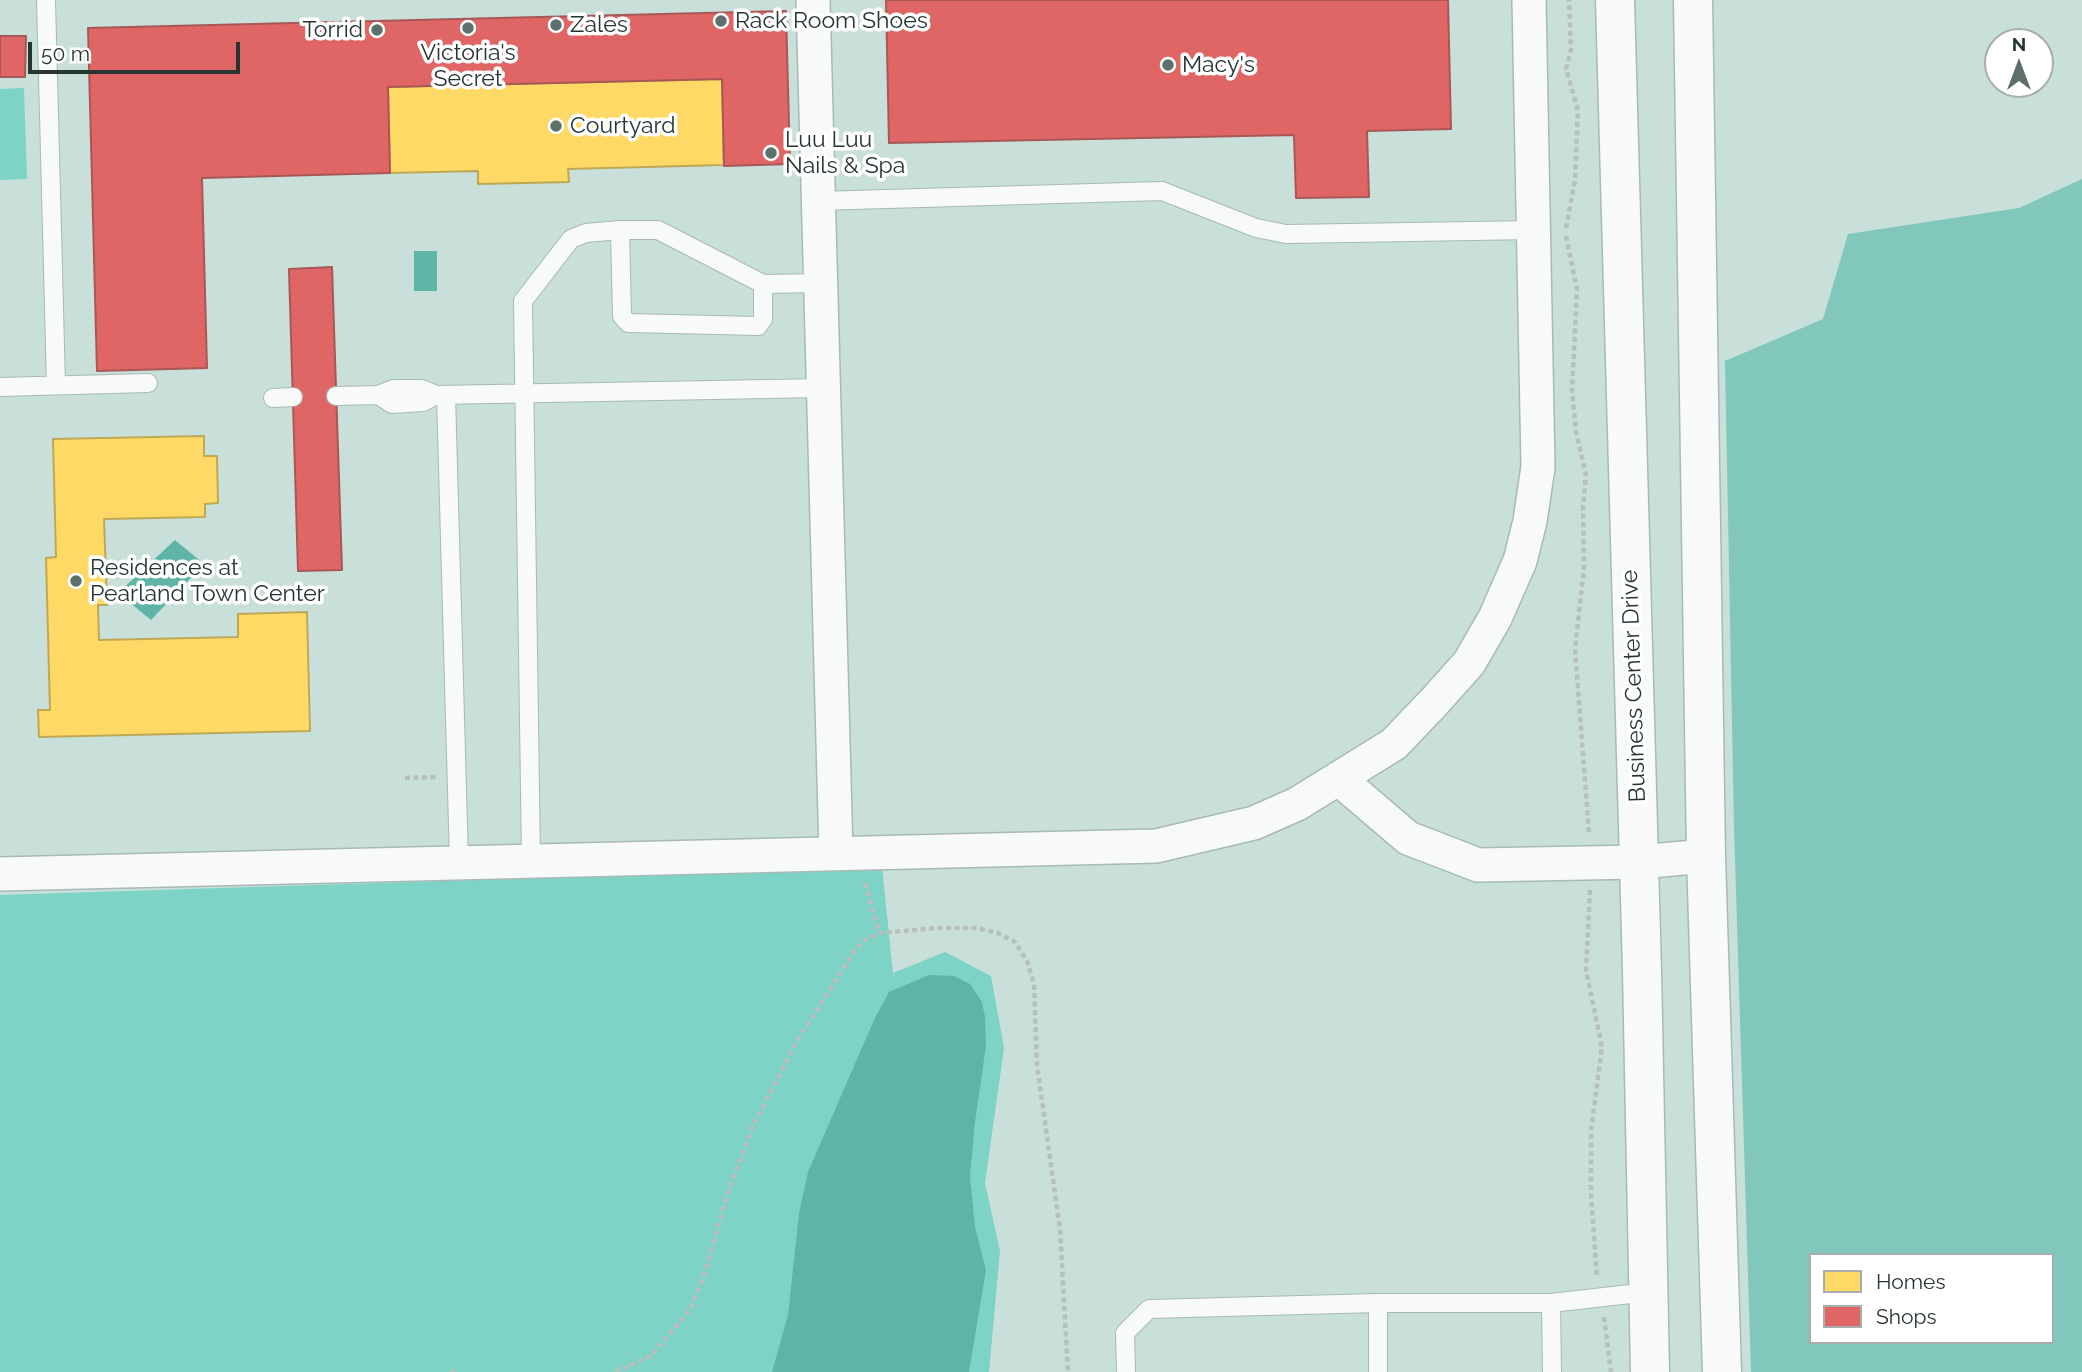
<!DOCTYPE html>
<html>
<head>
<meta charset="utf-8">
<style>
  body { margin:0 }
  #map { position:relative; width:2082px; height:1372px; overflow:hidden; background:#c9dfda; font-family:Raleway,sans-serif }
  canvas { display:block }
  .legend { position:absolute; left:1809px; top:1253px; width:245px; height:91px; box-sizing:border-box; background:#fff; border:2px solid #a8aead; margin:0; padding:9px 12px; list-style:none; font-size:21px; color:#253531 }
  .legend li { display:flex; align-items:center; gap:14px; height:35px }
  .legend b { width:35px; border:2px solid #a8aead }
  .north { position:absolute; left:1984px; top:28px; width:70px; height:70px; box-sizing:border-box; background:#fff; border:2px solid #a8aead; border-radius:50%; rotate:0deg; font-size:19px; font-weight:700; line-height:28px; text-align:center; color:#253531 }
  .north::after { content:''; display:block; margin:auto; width:24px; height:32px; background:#5e706c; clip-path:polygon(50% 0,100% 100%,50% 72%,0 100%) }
  .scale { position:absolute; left:28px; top:42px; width:212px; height:32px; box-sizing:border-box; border:4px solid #253531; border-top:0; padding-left:9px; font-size:21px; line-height:24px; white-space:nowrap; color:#253531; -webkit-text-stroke:5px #fff; paint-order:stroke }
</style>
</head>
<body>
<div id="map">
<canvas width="2082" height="1372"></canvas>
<ul class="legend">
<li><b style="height:19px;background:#ffd966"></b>Homes</li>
<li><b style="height:19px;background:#e06666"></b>Shops</li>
</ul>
<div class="north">N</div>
<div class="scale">50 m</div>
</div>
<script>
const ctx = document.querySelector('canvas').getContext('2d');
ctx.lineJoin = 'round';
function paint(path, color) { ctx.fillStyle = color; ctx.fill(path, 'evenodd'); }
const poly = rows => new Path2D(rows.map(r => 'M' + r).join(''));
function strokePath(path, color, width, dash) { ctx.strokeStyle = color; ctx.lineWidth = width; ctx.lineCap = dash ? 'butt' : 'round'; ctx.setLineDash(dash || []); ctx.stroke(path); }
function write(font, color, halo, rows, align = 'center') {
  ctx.font = font + ' Raleway,sans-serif'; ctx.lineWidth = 7; ctx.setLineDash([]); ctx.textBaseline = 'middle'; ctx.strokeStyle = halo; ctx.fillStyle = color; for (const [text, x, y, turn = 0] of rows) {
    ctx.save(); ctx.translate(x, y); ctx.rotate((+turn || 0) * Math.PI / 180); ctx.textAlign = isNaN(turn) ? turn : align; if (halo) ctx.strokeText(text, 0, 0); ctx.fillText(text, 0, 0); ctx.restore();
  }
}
paint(poly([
  [24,88,27,179,0,180,0,89],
  [882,867,893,973,945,952,991,976,1004,1048,985,1183,1000,1251,989,1372,0,1372,0,895]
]), '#7cd3c6');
paint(poly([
  [2082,179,2082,1372,1751,1372,1734,827,1725,361,1823,319,1848,234,2019,208],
  [1811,1255,2052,1255,2052,1342,1811,1342]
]), '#82c7bc');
paint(poly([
  [414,251,437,251,437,291,414,291],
  [175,540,204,564,151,620,118,593],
  [929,975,954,976,970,984,982,1002,985,1017,986,1046,975,1122,970,1176,975,1227,986,1270,969,1372,772,1372,788,1315,799,1213,808,1172,874,1020,889,992]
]), '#5fb4a8');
const homes = poly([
  [722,79,724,165,568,169,569,182,478,184,478,171,390,173,388,87,722,79],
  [204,436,204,456,217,456,218,503,205,504,205,517,104,519,107,605,98,605,99,640,238,637,238,614,307,612,310,731,39,737,38,710,50,710,46,558,56,557,53,439,204,436]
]);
paint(homes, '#ffd966');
strokePath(homes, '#bea856', 2);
const shops = poly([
  [886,0,1448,0,1451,129,1367,131,1369,197,1296,198,1294,135,889,143,886,0],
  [786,11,790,164,724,166,722,79,388,87,390,173,202,178,207,368,97,371,88,28,786,11],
  [0,36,26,36,25,77,0,77,0,36],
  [332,267,342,570,298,571,289,269,332,267]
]);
paint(shops, '#e06666');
strokePath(shops, '#a85756', 2);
const lane = poly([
  [46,0,56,385],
  [818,201,1162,191,1256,228,1286,234,1534,230],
  [620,230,622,316,628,323,758,326,763,319,763,284],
  [0,387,148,383],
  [436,395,823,388],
  [446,395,459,862],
  [336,396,378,395,393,389,422,389,436,395,423,402,392,404,378,395],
  [273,398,293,397],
  [531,860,523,301,571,239,586,233,620,230,658,230,763,284,821,283],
  [1378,1303,1378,1372],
  [1551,1303,1552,1372],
  [1126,1372,1125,1333,1149,1309,1378,1303,1551,1303,1648,1292]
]);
const street = poly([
  [813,0,836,853],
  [1339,779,1408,838,1478,865,1639,862,1706,856],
  [0,874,1156,846,1254,823,1297,804,1394,744,1434,702,1469,663,1495,618,1520,561,1530,521,1538,467,1529,0]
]);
const secondary = poly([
  [1615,0,1642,970,1650,1372],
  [1693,0,1706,856,1722,1372]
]);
strokePath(lane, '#a8b9b6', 20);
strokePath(street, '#a8b9b6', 36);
strokePath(secondary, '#a8b9b6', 41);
strokePath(poly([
  [1566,228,1575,180,1578,110,1566,69,1571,50,1569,0],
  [1566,236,1577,290,1572,391,1576,432,1586,475,1583,508,1584,568,1575,649,1589,833],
  [405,778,436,777],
  [865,883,879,933],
  [1590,890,1586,970,1602,1047,1591,1131,1591,1194,1597,1278],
  [1604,1317,1611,1372],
  [450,1372,459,1372],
  [615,1372,651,1356,691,1308,706,1269,728,1192,753,1126,797,1041,855,950,865,940,879,933,938,928,977,928,998,933,1015,942,1027,961,1034,984,1037,1065,1060,1229,1068,1372]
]), '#b8bfbc', 4.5, [5, 3.5]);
strokePath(lane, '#f7faf9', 18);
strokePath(street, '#f7faf9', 33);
strokePath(secondary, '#f7faf9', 38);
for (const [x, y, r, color] of [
  [721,21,7,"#5e706c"],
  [556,25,7,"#5e706c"],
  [468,28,7,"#5e706c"],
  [377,30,7,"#5e706c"],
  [1168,65,7,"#5e706c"],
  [556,126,7,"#5e706c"],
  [771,153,7,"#5e706c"],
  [76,581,7,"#5e706c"]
]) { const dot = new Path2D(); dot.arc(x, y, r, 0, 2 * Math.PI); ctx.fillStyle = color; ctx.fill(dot); strokePath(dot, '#fff', 2.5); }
write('23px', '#253531', '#fff', [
  ["Rack Room Shoes",735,21],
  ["Zales",570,25],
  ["Torrid",363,30,"right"],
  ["Victoria's",468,53,"center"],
  ["Secret",468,79,"center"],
  ["Macy's",1182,65],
  ["Courtyard",570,126],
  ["Luu Luu",785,140],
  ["Nails & Spa",785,166],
  ["Residences at",90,568],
  ["Pearland Town Center",90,594]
], 'left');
write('23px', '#253531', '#fff', [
  ["Business Center Drive",1634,686,-92]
]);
</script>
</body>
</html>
